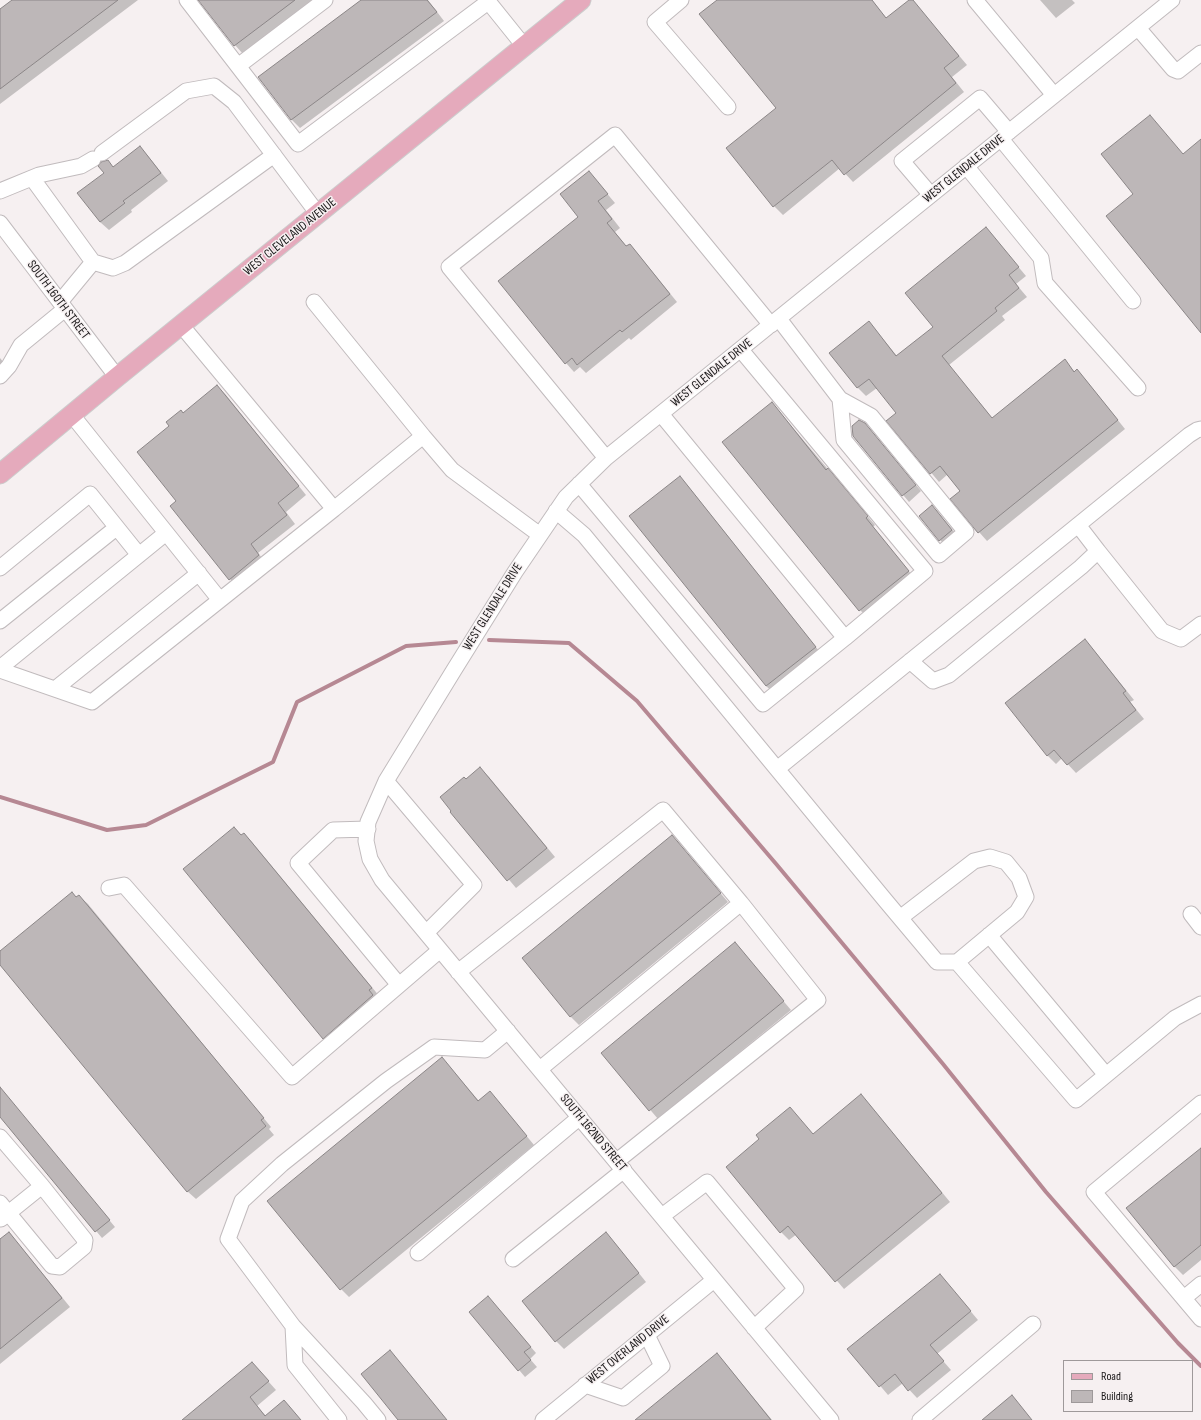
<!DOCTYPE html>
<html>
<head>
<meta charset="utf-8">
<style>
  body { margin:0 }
  #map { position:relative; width:1201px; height:1420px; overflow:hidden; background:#f6f0f1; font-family:"Sofia Sans Condensed",sans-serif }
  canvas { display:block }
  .legend { position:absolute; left:1063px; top:1360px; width:130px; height:52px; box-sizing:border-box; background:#f6f0f1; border:1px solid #9e999a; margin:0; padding:5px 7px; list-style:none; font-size:12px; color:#191718 }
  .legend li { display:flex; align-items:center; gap:8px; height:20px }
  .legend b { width:20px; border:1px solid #9e999a }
</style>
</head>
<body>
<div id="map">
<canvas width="1201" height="1420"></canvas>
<ul class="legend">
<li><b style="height:5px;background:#e5aabc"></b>Road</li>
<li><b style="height:11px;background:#bdb7b8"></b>Building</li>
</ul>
</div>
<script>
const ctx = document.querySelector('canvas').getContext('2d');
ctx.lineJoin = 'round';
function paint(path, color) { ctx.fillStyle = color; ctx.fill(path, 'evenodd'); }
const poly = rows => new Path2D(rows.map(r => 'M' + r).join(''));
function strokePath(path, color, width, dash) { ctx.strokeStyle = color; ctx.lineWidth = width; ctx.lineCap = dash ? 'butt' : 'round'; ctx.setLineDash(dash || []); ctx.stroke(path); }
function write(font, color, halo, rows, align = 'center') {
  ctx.font = font + ' "Sofia Sans Condensed",sans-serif'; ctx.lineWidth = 3; ctx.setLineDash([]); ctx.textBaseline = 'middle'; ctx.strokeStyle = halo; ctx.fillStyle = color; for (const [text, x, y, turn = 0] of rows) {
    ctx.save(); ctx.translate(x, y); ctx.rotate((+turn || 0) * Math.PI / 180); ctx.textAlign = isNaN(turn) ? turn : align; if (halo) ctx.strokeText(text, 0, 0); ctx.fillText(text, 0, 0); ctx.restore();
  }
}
paint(poly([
  [14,0,138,0,0,104,0,10],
  [204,0,314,0,243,54,235,45],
  [362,0,428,0,444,21,300,128,292,120,259,77],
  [719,0,872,0,887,19,910,0,912,0,967,65,952,77,964,92,853,182,840,168,783,215,774,206,727,149,777,108],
  [1040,0,1072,0,1075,3,1056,18],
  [1150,116,1183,155,1201,140,1201,331,1135,194],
  [140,147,148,156,168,181,131,210,132,212,109,230,100,222,79,194,105,173,107,161,114,168],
  [589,172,615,203,606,210,620,228,615,232,627,247,630,245,638,254,677,302,631,340,629,338,586,373,580,367,574,372,566,363,579,217],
  [986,228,1026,276,1016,284,1027,297,1002,316,1005,320,949,365,993,419,1065,361,1075,372,1077,371,1085,379,1125,429,987,541,979,532,962,491,948,474,939,482,888,421,897,413,877,388,866,396,858,388,830,353,869,322,897,356,934,327],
  [0,358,4,363,0,366],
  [217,386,226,395,306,495,286,512,295,524,258,553,267,564,238,588,230,579,177,501,170,426],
  [772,403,875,525,873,527,916,580,868,618,860,610],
  [865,424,921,491,909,502,854,436],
  [679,477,688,486,823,656,775,694,766,686],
  [936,510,956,534,944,544,940,540],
  [1085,641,1093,649,1134,700,1130,702,1144,719,1076,773,1062,758,1056,764,1047,755],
  [480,769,489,777,555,857,516,888,452,812,466,780],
  [244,834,252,842,380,997,332,1046,324,1038],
  [672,836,728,902,579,1025,570,1016],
  [79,896,88,904,271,1127,269,1129,274,1135,196,1199,187,1191,0,963,0,952],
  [735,944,791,1010,658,1119,602,1053],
  [442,1058,479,1101,498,1101,534,1145,349,1297,341,1289],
  [0,1088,115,1227,102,1238,0,1116],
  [861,1096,869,1104,950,1202,844,1289,797,1234,789,1240,781,1232,761,1139,790,1108,813,1135],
  [1201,1149,1201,1260,1183,1275,1175,1267,1128,1208],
  [0,1240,17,1242,70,1307,0,1364],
  [614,1242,646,1282,564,1349,556,1341],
  [940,1275,978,1320,937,1354,951,1370,917,1398,903,1383,888,1395,849,1349],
  [488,1297,536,1353,530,1359,537,1367,525,1377,470,1312],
  [252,1363,276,1390,257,1406,266,1416,284,1401,301,1420,184,1420],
  [725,1363,772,1420,637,1420]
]), '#0003');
strokePath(poly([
  [489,640,569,643,637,701,777,865,943,1064,1046,1192,1178,1343,1201,1366],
  [0,797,107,830,146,825,273,762,297,702,406,646,456,642]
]), '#b68893', 4);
const building = poly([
  [12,0,118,0,0,89,0,9,12,0],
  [198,0,295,0,234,46,198,0],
  [361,0,427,0,437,12,291,120,258,77,361,0],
  [717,0,872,0,886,18,909,0,913,0,959,56,944,68,956,83,844,175,832,160,773,207,726,148,776,108,699,14,717,0],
  [1150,115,1183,154,1201,139,1201,333,1106,216,1133,194,1101,154,1150,115],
  [140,146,161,173,123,201,125,203,100,222,77,193,104,173,98,166,101,162,108,160,113,167,140,146],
  [589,171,608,194,598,201,612,219,607,223,626,246,630,244,670,294,622,332,620,330,577,365,572,358,565,364,498,281,578,217,560,194,589,171],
  [986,227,1019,267,1009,275,1019,288,995,308,997,311,942,356,992,418,1065,359,1074,372,1077,369,1118,420,978,533,950,499,960,491,940,466,930,474,886,421,896,413,869,379,857,388,829,353,869,321,896,356,933,327,905,293,986,227],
  [217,385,299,486,278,503,287,515,251,544,259,555,229,580,170,506,176,501,137,452,169,426,166,422,181,410,183,413,217,385],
  [772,402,826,470,828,468,868,516,866,518,909,571,859,611,722,442,772,402],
  [859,420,865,423,916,485,902,496,853,436,852,426,859,420],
  [680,476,816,647,766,686,629,516,680,476],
  [932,505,952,530,939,541,919,516,932,505],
  [1085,639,1126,691,1123,693,1136,710,1067,765,1054,750,1047,756,1005,703,1085,639],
  [480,767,547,848,507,881,450,812,451,811,440,797,464,777,466,779,480,767],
  [234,827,241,835,244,833,372,988,369,990,373,995,323,1039,183,869,234,827],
  [672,835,721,893,570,1017,522,958,672,835],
  [72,892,76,897,79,895,264,1118,261,1120,266,1126,187,1192,0,965,0,951,72,892],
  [735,942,784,1001,649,1111,601,1053,735,942],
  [442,1057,478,1101,490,1091,527,1136,340,1290,267,1201,442,1057],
  [0,1087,110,1220,95,1232,0,1117,0,1087],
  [861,1094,942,1193,835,1282,788,1226,780,1233,726,1167,759,1139,756,1135,790,1107,813,1134,861,1094],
  [1201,1148,1201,1245,1174,1267,1126,1208,1201,1148],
  [9,1232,62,1298,0,1349,0,1239,9,1232],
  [606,1232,639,1273,555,1342,522,1301,606,1232],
  [940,1274,971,1311,930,1345,944,1361,908,1391,895,1374,879,1387,847,1349,940,1274],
  [488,1296,531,1347,524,1352,531,1360,518,1371,469,1312,488,1296],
  [390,1350,447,1420,398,1420,361,1374,390,1350],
  [717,1353,771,1420,635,1420,717,1353],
  [252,1362,269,1381,250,1397,265,1416,284,1400,301,1420,182,1420,252,1362],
  [1012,1395,1032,1420,982,1420,1012,1395]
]);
paint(building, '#bdb7b8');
strokePath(building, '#8b8687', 1);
const minor = poly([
  [187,0,298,144,488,2],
  [487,0,524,46],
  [681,0,655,22,728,107],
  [975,0,1054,95],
  [1138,28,1173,69,1178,71,1201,53],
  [238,66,325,0],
  [1001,139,1133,301],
  [102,153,186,91,214,86,234,102,318,214],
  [966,166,1041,258,1045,283,1138,388],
  [32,178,93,262,60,302],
  [0,191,39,175,81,166,93,159],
  [931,195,902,161,980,98,1009,132],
  [0,223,117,377],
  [93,262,113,268,125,263,274,155],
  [314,302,423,436],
  [779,319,840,399,871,416,966,532,939,555,844,440,840,399],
  [181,325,334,509,220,600],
  [741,350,925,571,845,638],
  [0,376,9,366,21,345,65,309],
  [606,458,449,267,615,135,771,325],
  [579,484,763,704,845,638,661,414],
  [334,509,423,436,452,470,540,535],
  [556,511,584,535,885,900,937,962,957,962,1017,912,1026,897,1019,878,1006,862,990,857,974,861,900,918],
  [1098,551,1162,631,1181,639,1201,624],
  [0,568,90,494,139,555,166,533],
  [0,621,116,528],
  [910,661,933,681,949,675,1081,567,1098,551,1078,525],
  [0,668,139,555],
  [0,670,92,702,220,600,72,415],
  [55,689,199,573],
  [777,769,1189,435,1197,430,1201,429],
  [386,781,474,885,426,933],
  [368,829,333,830,298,863,399,985],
  [109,888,124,885,292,1077,440,950],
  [1191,914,1201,927],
  [989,935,1106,1075],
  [957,962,1076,1100,1175,1018,1201,1004],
  [458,972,663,810,741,903],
  [540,1069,741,903,818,1000,617,1161],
  [1201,1103,1094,1192,1201,1319],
  [0,1137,42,1186,1,1219],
  [0,1203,52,1266,60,1267,84,1247,85,1240,42,1186],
  [662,1216,707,1182,796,1289,754,1328],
  [418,1253,580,1117],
  [513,1259,624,1170],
  [1184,1298,1201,1284],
  [293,1326,364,1403,378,1420],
  [585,1385,623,1398,662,1366,647,1335],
  [339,1420,295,1365,293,1326,228,1239,242,1201,282,1164,386,1081,434,1047,485,1050,508,1031],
  [543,1420,714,1280],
  [831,1420,382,880,370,859,366,841,368,822,386,781,454,670,515,572,566,497,606,458,1172,0],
  [920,1420,1033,1324]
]);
const major = poly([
  [0,474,117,377,581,0]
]);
strokePath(minor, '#c1bbbd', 17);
strokePath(major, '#ccc', 21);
strokePath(minor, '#fff', 15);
strokePath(major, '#e5aabc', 19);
write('13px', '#191718', '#f6f0f1', [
  ["WEST GLENDALE DRIVE",964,169,-39],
  ["WEST CLEVELAND AVENUE",290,237,-39],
  ["SOUTH 160TH STREET",58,300,53],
  ["WEST GLENDALE DRIVE",712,373,-39],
  ["WEST GLENDALE DRIVE",493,607,-58],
  ["SOUTH 162ND STREET",593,1133,50],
  ["WEST OVERLAND DRIVE",628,1350,-39]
]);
</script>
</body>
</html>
